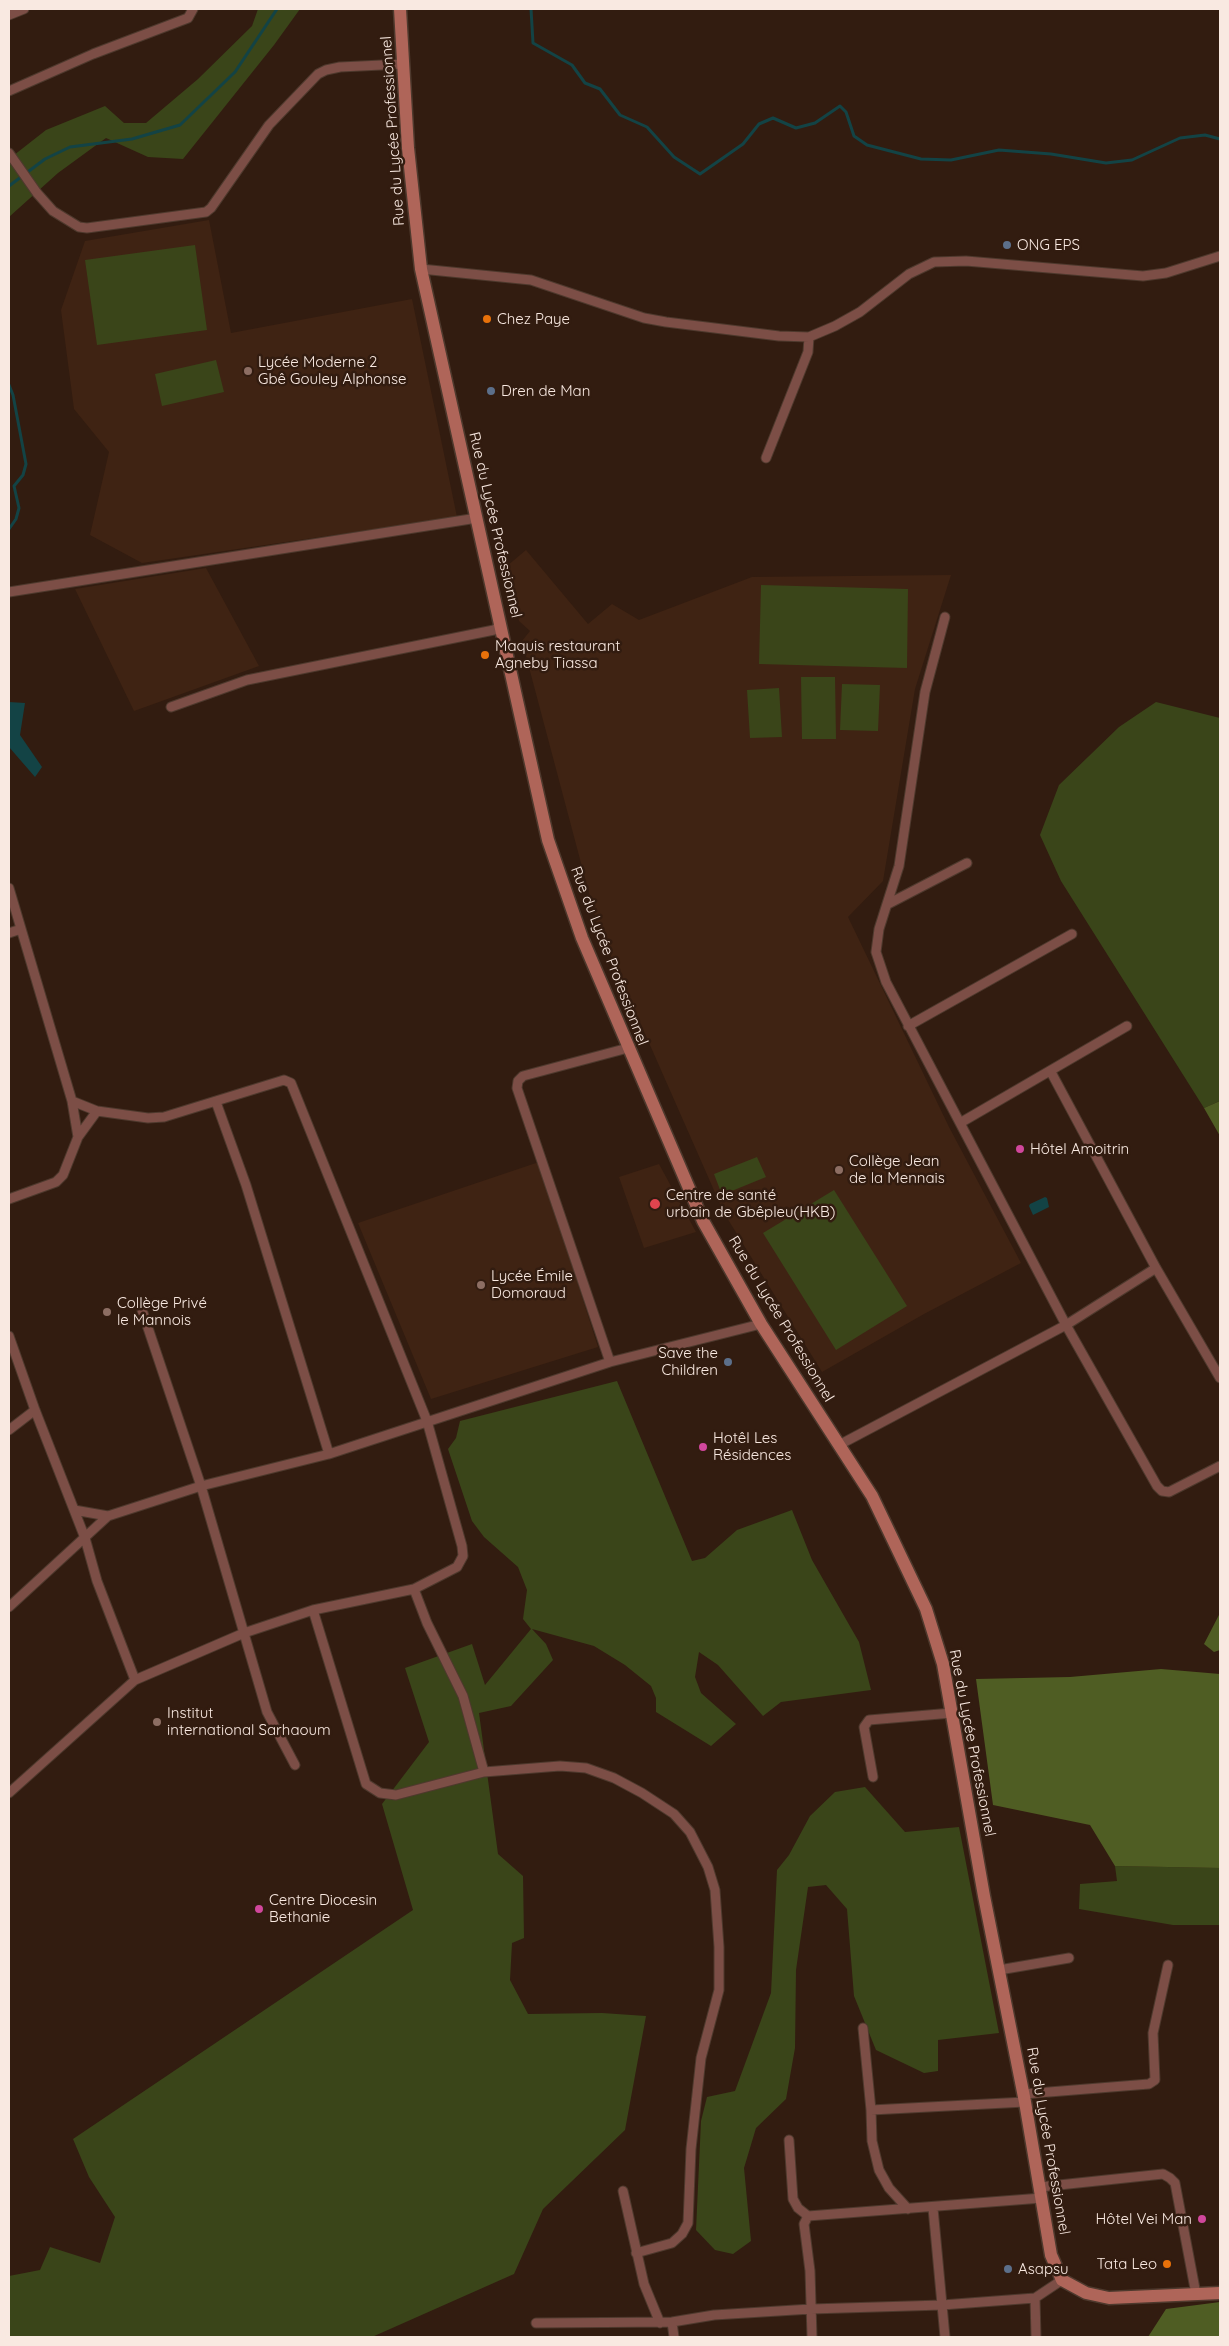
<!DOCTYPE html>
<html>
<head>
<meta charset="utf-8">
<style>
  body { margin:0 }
  #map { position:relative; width:1229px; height:2346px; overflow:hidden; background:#321c10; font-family:Quicksand,sans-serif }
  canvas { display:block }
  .frame { position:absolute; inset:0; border:10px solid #f9e9e1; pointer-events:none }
</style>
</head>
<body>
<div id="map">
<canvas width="1229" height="2346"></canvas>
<div class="frame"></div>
</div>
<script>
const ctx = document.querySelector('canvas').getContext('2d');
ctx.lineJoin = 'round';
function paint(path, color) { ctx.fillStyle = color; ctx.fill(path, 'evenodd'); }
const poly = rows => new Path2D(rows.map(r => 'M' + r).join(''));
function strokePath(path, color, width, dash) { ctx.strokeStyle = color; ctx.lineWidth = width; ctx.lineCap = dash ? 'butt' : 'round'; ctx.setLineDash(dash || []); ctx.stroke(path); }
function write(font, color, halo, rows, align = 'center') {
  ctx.font = font + ' Quicksand,sans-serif'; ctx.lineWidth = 5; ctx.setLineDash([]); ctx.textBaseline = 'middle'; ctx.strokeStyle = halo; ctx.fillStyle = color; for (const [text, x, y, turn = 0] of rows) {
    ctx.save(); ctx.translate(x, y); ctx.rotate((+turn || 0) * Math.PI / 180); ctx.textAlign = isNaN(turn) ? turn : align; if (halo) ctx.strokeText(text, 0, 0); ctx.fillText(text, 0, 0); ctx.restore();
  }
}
paint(poly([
  [209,220,231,333,412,299,457,517,142,563,90,535,109,452,74,409,61,310,85,241],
  [526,550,588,624,612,604,639,620,752,577,951,575,915,689,883,881,848,917,949,1127,1021,1263,924,1314,822,1372,724,1213,598,927,522,641,530,631,519,621,507,566],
  [206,568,259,666,134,711,75,589],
  [539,1162,598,1347,431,1399,358,1223],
  [659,1164,696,1232,644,1248,619,1177]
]), '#3f2313');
paint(poly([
  [258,9,300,9,274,45,183,159,148,157,106,138,58,173,9,217,9,159,46,130,105,106,124,123,146,123,198,79,252,26],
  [195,245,207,330,97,345,85,260],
  [216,360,224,392,162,406,155,374],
  [761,585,908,589,907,668,759,664],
  [801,677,835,677,836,739,802,739],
  [842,684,880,685,878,731,840,730],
  [779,688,782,737,750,738,747,690],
  [1156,702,1220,718,1220,1101,1204,1108,1061,881,1040,835,1059,785,1119,727],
  [757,1157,766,1177,722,1195,714,1174],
  [834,1190,907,1306,836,1350,763,1233],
  [617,1381,692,1561,705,1558,737,1530,792,1510,812,1560,859,1642,871,1690,781,1702,763,1716,718,1665,699,1652,695,1677,701,1693,736,1724,711,1746,656,1712,656,1698,651,1686,625,1665,594,1646,532,1629,546,1644,553,1660,511,1706,479,1713,498,1854,523,1876,524,1938,512,1943,510,1980,528,2014,602,2013,646,2016,625,2130,543,2209,514,2274,372,2337,9,2337,9,2276,40,2270,50,2247,100,2263,115,2217,89,2177,73,2139,413,1910,382,1804,429,1742,405,1668,472,1644,485,1685,531,1629,523,1619,527,1590,518,1567,484,1537,472,1521,448,1449,456,1438,460,1421],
  [865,1787,905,1832,959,1827,999,2033,938,2040,938,2071,924,2073,876,2050,854,1996,847,1909,826,1885,808,1887,796,1970,795,2048,786,2099,756,2128,744,2168,751,2241,733,2254,715,2250,696,2230,701,2121,707,2097,735,2091,771,1993,777,1870,789,1855,810,1816,835,1792],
  [1115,1866,1220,1868,1220,1925,1173,1925,1079,1909,1080,1884,1117,1881]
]), '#3a4519');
paint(poly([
  [1220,1101,1220,1136,1204,1108],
  [1220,1613,1220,1650,1214,1652,1204,1644],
  [1161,1669,1220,1674,1220,1868,1115,1866,1090,1825,993,1805,976,1679,1070,1677],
  [1220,2302,1220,2337,1148,2337,1166,2309]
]), '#4f5d23');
paint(poly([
  [9,702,25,703,20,735,42,767,35,777,9,747],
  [1045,1197,1047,1198,1049,1207,1033,1215,1029,1206,1030,1204]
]), '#134345');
strokePath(poly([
  [531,9,533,43,572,65,585,83,600,89,620,115,647,127,674,157,700,174,743,144,759,124,773,118,796,128,815,123,840,106,846,112,854,136,867,145,921,159,951,160,999,150,1051,154,1106,163,1132,160,1180,138,1205,135,1220,139],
  [9,186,45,159,70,147,132,139,180,125,235,72,277,9],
  [9,385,13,395,26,464,23,475,14,486,19,508,16,519,9,529]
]), '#134345', 3);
const minor = poly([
  [9,15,24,9],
  [9,91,93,54,188,18,193,9],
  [9,153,37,193,53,211,79,227,87,228,206,212,211,208,269,125,318,74,326,70,340,67,403,64],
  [421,269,531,280,644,318,666,322,779,336,809,337,835,326,860,312,909,274,934,262,966,261,1143,276,1166,273,1220,256],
  [766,458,808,352,809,337],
  [9,592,477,518],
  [945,617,925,692,899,866,879,929,876,952,886,982,1066,1325,1157,1486,1162,1491,1169,1492,1220,1466],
  [171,707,247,680,494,630,501,625],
  [9,888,72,1101,78,1137,63,1175,56,1182,9,1199],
  [888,904,967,863],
  [9,933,21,929],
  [908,1026,1072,934],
  [1051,1072,1156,1268,1220,1378],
  [216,1102,246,1185,329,1454],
  [960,1123,1127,1026],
  [78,1137,97,1111],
  [142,1310,201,1486,267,1712,295,1765],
  [9,1336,35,1410,85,1538,97,1581,135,1680],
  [610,1362,517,1088,518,1081,523,1076,628,1048],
  [9,1430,35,1410],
  [839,1445,1066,1325,1156,1268],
  [74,1510,108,1516],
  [414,1589,427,1623,463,1696,484,1772,560,1766,586,1768,614,1778,642,1793,674,1814,690,1832,708,1867,715,1890,719,1947,719,1990,701,2058,691,2149,688,2223,682,2234,672,2243,636,2253],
  [9,1607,108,1516,201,1486,329,1454,610,1362,761,1324],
  [313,1610,366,1784,380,1793,396,1795,484,1772],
  [873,1777,864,1727,869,1720,952,1713],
  [9,1793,135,1680,244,1633,313,1610,414,1589,457,1567,463,1556,462,1546,427,1421,291,1083,284,1080,164,1117,148,1118,97,1111,72,1101],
  [999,1970,1069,1958],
  [863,2028,871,2110,872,2141,879,2170,889,2188,908,2209],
  [1024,2094,1149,2084,1155,2080,1153,2033,1168,1965],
  [871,2110,1025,2102],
  [789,2140,793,2199,798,2208,808,2216],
  [1040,2187,1163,2174,1170,2178,1175,2183,1196,2294],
  [623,2191,644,2284,660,2323],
  [933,2208,945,2337],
  [1035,2298,1036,2337],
  [672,2322,674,2337],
  [536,2323,672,2322,714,2315,811,2309,942,2305,1035,2298,1062,2280],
  [812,2337,810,2271,804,2224,808,2216,1042,2198]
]);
const secondary = poly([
  [400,9,408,148,421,269,548,840,582,938,703,1221,761,1324,872,1496,926,1609,943,1664,984,1896,1025,2102,1051,2255,1062,2280,1086,2293,1109,2298,1220,2293]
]);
strokePath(minor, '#4e392d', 11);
strokePath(secondary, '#4e392d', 15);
strokePath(minor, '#7c4e46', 9);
strokePath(secondary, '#af6559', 12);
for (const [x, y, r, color] of [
  [1007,245,5,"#5c6f8a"],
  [487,319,5,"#e8710a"],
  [248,371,5,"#8d6e63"],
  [491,391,5,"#5c6f8a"],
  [485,655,5,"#e8710a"],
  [1020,1149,5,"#d1479c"],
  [839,1170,5,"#8d6e63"],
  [655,1204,6,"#e0444e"],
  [481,1285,5,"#8d6e63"],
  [107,1312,5,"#8d6e63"],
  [728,1362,5,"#5c6f8a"],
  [703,1447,5,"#d1479c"],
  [157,1722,5,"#8d6e63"],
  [259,1909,5,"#d1479c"],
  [1202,2219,5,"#d1479c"],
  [1167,2264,5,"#e8710a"],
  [1008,2269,5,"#5c6f8a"]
]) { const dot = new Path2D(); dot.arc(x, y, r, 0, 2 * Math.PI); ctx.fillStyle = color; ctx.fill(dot); strokePath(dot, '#321c10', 2); }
write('15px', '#f9e9e1', '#321c10', [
  ["Rue du Lycée Professionnel",393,131,-94],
  ["Rue du Lycée Professionnel",495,525,77],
  ["Rue du Lycée Professionnel",609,956,69],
  ["Rue du Lycée Professionnel",781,1319,59],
  ["Rue du Lycée Professionnel",972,1743,79],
  ["Rue du Lycée Professionnel",1048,2141,80]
]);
write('15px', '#f9e9e1', '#321c10', [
  ["ONG EPS",1017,245],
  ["Chez Paye",497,319],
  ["Lycée Moderne 2",258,362],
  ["Gbê Gouley Alphonse",258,379],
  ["Dren de Man",501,391],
  ["Maquis restaurant",495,646],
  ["Agneby Tiassa",495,663],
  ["Hôtel Amoitrin",1030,1149],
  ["Collège Jean",849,1161],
  ["de la Mennais",849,1178],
  ["Centre de santé",666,1195],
  ["urbain de Gbêpleu(HKB)",666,1212],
  ["Lycée Émile",491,1276],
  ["Domoraud",491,1293],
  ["Collège Privé",117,1303],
  ["le Mannois",117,1320],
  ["Save the",718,1353,"right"],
  ["Children",718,1370,"right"],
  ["Hotêl Les",713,1438],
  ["Résidences",713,1455],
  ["Institut",167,1713],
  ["international Sarhaoum",167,1730],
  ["Centre Diocesin",269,1900],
  ["Bethanie",269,1917],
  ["Hôtel Vei Man",1192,2219,"right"],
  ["Tata Leo",1157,2264,"right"],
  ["Asapsu",1018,2269]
], 'left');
</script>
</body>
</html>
